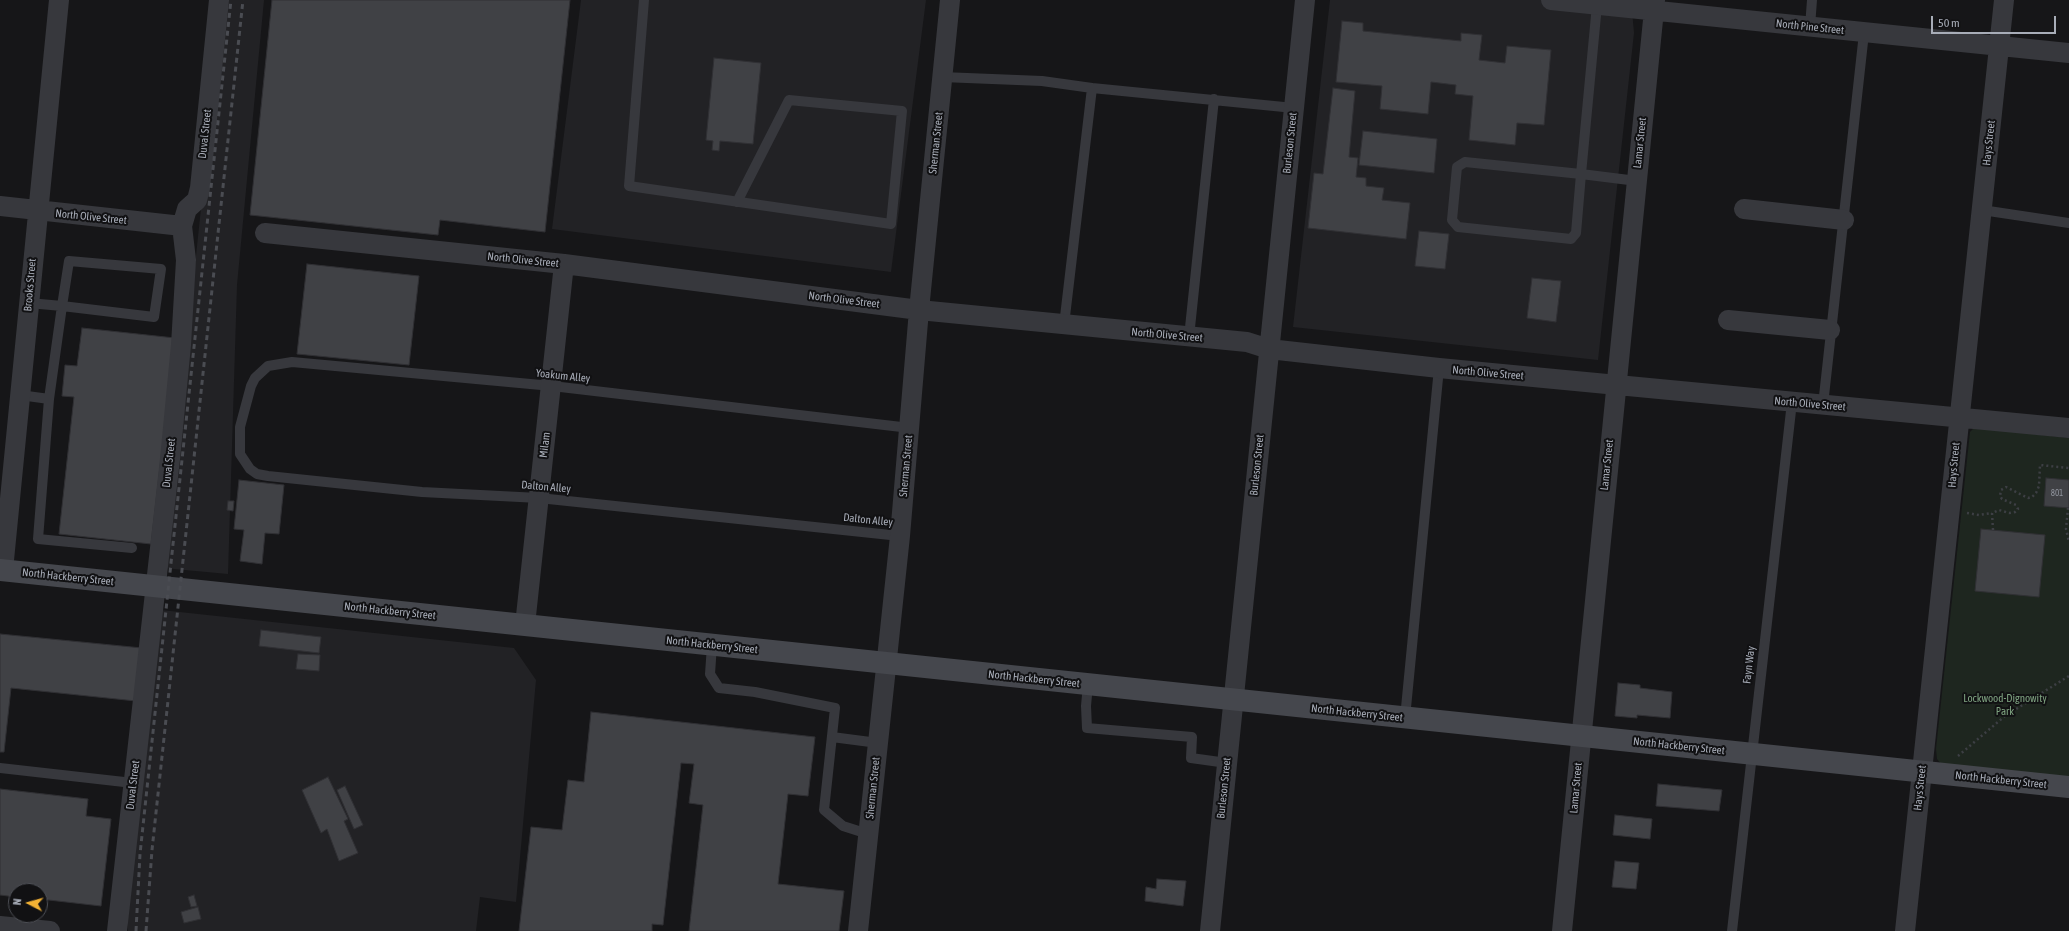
<!DOCTYPE html>
<html>
<head>
<meta charset="utf-8">
<style>
  body { margin:0 }
  #map { position:relative; width:2069px; height:931px; overflow:hidden; background:#161618; font-family:"Asap Condensed",sans-serif }
  canvas { display:block }
  .north { position:absolute; left:8px; top:883px; width:40px; height:40px; box-sizing:border-box; background:#111113; border:1px solid #4d4f55; border-radius:50%; rotate:276deg; font-size:11px; font-weight:700; line-height:16px; text-align:center; color:#a8adb8 }
  .north::after { content:''; display:block; margin:auto; width:14px; height:18px; background:#f2b134; clip-path:polygon(50% 0,100% 100%,50% 72%,0 100%) }
  .scale { position:absolute; left:1931px; top:16px; width:125px; height:18px; box-sizing:border-box; border:2px solid #a8adb8; border-top:0; padding-left:5px; font-size:12px; line-height:14px; white-space:nowrap; color:#a8adb8; -webkit-text-stroke:3px #111113; paint-order:stroke }
</style>
</head>
<body>
<div id="map">
<canvas width="2069" height="931"></canvas>
<div class="north">N</div>
<div class="scale">50 m</div>
</div>
<script>
const ctx = document.querySelector('canvas').getContext('2d');
ctx.lineJoin = 'round';
function paint(path, color) { ctx.fillStyle = color; ctx.fill(path, 'evenodd'); }
const poly = rows => new Path2D(rows.map(r => 'M' + r).join(''));
function strokePath(path, color, width, dash) { ctx.strokeStyle = color; ctx.lineWidth = width; ctx.lineCap = dash ? 'butt' : 'round'; ctx.setLineDash(dash || []); ctx.stroke(path); }
function write(font, color, halo, rows, align = 'center') {
  ctx.font = font + ' "Asap Condensed",sans-serif'; ctx.lineWidth = 4; ctx.setLineDash([]); ctx.textBaseline = 'middle'; ctx.strokeStyle = halo; ctx.fillStyle = color; for (const [text, x, y, turn = 0] of rows) {
    ctx.save(); ctx.translate(x, y); ctx.rotate((+turn || 0) * Math.PI / 180); ctx.textAlign = isNaN(turn) ? turn : align; if (halo) ctx.strokeText(text, 0, 0); ctx.fillText(text, 0, 0); ctx.restore();
  }
}
paint(poly([
  [223,0,264,0,237,285,228,574,163,568],
  [581,0,926,0,891,272,552,229],
  [1330,0,1631,0,1634,33,1598,360,1293,327],
  [161,610,514,648,536,680,516,902,480,897,476,931,128,931,128,917]
]), '#222225');
paint(poly([
  [1979,428,2069,438,2069,780,1941,764,1937,759,1936,749,1970,432,1973,429]
]), '#1e261f');
const building = poly([
  [272,0,570,0,545,232,440,220,438,235,250,215,272,0],
  [1342,21,1363,23,1363,31,1461,41,1461,33,1482,35,1479,60,1505,63,1507,46,1551,50,1544,125,1517,123,1515,145,1469,140,1473,96,1455,94,1456,85,1431,82,1428,114,1380,109,1382,86,1336,82,1342,21],
  [714,58,761,63,753,144,720,141,719,151,712,150,713,141,706,140,714,58],
  [1333,88,1355,91,1349,157,1358,158,1356,177,1366,178,1366,186,1384,188,1382,200,1410,203,1406,239,1308,228,1314,173,1323,174,1333,88],
  [1363,131,1437,139,1434,173,1359,165,1363,131],
  [1419,231,1449,234,1445,269,1415,266,1419,231],
  [307,264,419,276,409,365,297,354,307,264],
  [1532,278,1561,281,1556,322,1527,318,1532,278],
  [82,328,175,338,151,544,59,534,74,397,62,396,65,365,77,366,82,328],
  [2046,478,2069,480,2069,508,2044,506,2046,478],
  [239,480,284,485,279,534,265,533,262,564,240,561,244,530,234,529,239,480],
  [228,501,234,501,233,511,227,510,228,501],
  [1981,529,2045,535,2039,597,1975,591,1981,529],
  [261,630,321,637,319,653,259,646,261,630],
  [0,634,142,648,136,701,11,688,4,752,0,752,0,634],
  [298,654,320,655,319,671,296,669,298,654],
  [1618,683,1640,685,1640,688,1672,692,1670,718,1637,715,1637,718,1615,716,1618,683],
  [591,712,815,737,808,796,788,794,778,884,844,891,839,931,689,931,703,805,689,803,694,764,681,763,663,925,652,924,652,931,519,931,531,827,562,830,568,780,584,782,591,712],
  [328,777,348,819,344,821,358,853,339,861,327,829,321,833,302,790,328,777],
  [1658,784,1722,790,1719,811,1656,806,1658,784],
  [345,786,363,825,354,829,337,790,345,786],
  [0,789,88,799,86,816,111,819,101,906,40,899,40,891,16,891,16,897,0,895,0,789],
  [1615,815,1652,819,1650,839,1613,835,1615,815],
  [1615,861,1639,863,1636,889,1612,887,1615,861],
  [1157,879,1186,881,1183,906,1145,901,1146,887,1156,889,1157,879],
  [194,895,197,906,191,907,188,897,194,895],
  [198,907,201,919,184,923,181,912,198,907]
]);
paint(building, '#404145');
strokePath(building, '#303034', 1);
strokePath(poly([
  [2068,508,2066,529,2069,542],
  [1967,513,1979,515,1992,513],
  [1993,530,1992,513,1999,510,2009,513,2015,512,2018,509,2016,505,2002,499,2000,496,2001,490,2006,487,2028,498,2032,497,2036,493,2039,486,2040,465,2069,468],
  [1958,756,2005,716,2069,676]
]), '#3d3f44', 2.5, [2, 3]);
strokePath(poly([
  [644,0,629,186,891,224,902,111,789,100,737,202],
  [1597,5,1581,174,1637,181],
  [1810,27,1812,0],
  [942,77,1042,81,1092,88],
  [1465,162,1581,174,1576,233,1571,239,1458,227,1452,220,1457,167,1465,162],
  [1982,210,2069,223],
  [29,303,62,306,69,261,161,269,154,317,62,306,49,399],
  [1064,325,1092,88,1294,108],
  [1189,337,1214,99],
  [20,395,49,399,38,539,132,548],
  [1823,405,1864,33],
  [900,536,539,498,422,492,268,476,257,474,250,469,240,454,240,427,251,386,255,378,268,366,292,362,552,386,910,428],
  [712,645,710,674,719,688,755,692,835,708,824,810,843,826,868,834],
  [1088,684,1086,706,1087,728,1192,737,1191,758,1227,763],
  [1405,718,1439,368],
  [832,737,878,743],
  [0,768,133,783],
  [1732,931,1792,402]
]), '#37383d', 10);
strokePath(poly([
  [1551,0,2069,53],
  [0,206,182,226],
  [1744,209,1844,220],
  [265,233,564,264,919,310,1247,342,1269,349,1439,368,2069,428],
  [1728,320,1830,330],
  [3,570,59,0],
  [525,625,564,264],
  [0,926,50,931],
  [117,931,170,459,181,345,186,260,182,226,187,209,197,200,200,188,219,0],
  [858,931,900,536,919,310,950,0],
  [1210,931,1305,0],
  [1562,931,1655,0],
  [1905,931,2004,0]
]), '#37383d', 20);
strokePath(poly([
  [0,570,2069,787]
]), '#45474d', 22);
strokePath(poly([
  [136,931,140,854,231,0],
  [146,931,152,850,243,0]
]), '#4a4c52', 3, [5, 4]);
write('9px', '#8e929b', null, [
  ["801",2057,493]
]);
write('11px', '#a8adb8', '#111113', [
  ["North Pine Street",1810,27,6],
  ["Duval Street",205,134,-84],
  ["Sherman Street",936,143,-84],
  ["Burleson Street",1290,143,-84],
  ["Lamar Street",1640,143,-84],
  ["Hays Street",1989,143,-84],
  ["North Olive Street",91,217,6],
  ["North Olive Street",523,260,6],
  ["Brooks Street",30,285,-85],
  ["North Olive Street",844,300,7],
  ["North Olive Street",1167,335,5],
  ["North Olive Street",1488,373,5],
  ["Yoakum Alley",563,376,6],
  ["North Olive Street",1810,404,5],
  ["Milam",545,445,-83],
  ["Duval Street",169,463,-84],
  ["Burleson Street",1257,465,-84],
  ["Lamar Street",1607,465,-84],
  ["Hays Street",1954,465,-85],
  ["Sherman Street",906,466,-85],
  ["Dalton Alley",546,487,5],
  ["Dalton Alley",868,520,6],
  ["North Hackberry Street",68,577,6],
  ["North Hackberry Street",390,611,6],
  ["North Hackberry Street",712,645,6],
  ["Fayn Way",1749,665,-83],
  ["North Hackberry Street",1034,679,6],
  ["North Hackberry Street",1357,713,6],
  ["North Hackberry Street",1679,746,6],
  ["North Hackberry Street",2001,780,6],
  ["Duval Street",133,785,-83],
  ["Sherman Street",873,788,-84],
  ["Burleson Street",1224,788,-84],
  ["Lamar Street",1576,788,-85],
  ["Hays Street",1920,788,-84]
]);
write('11px', '#7fa381', '#111113', [
  ["Lockwood-Dignowity",2005,699],
  ["Park",2005,712]
]);
</script>
</body>
</html>
